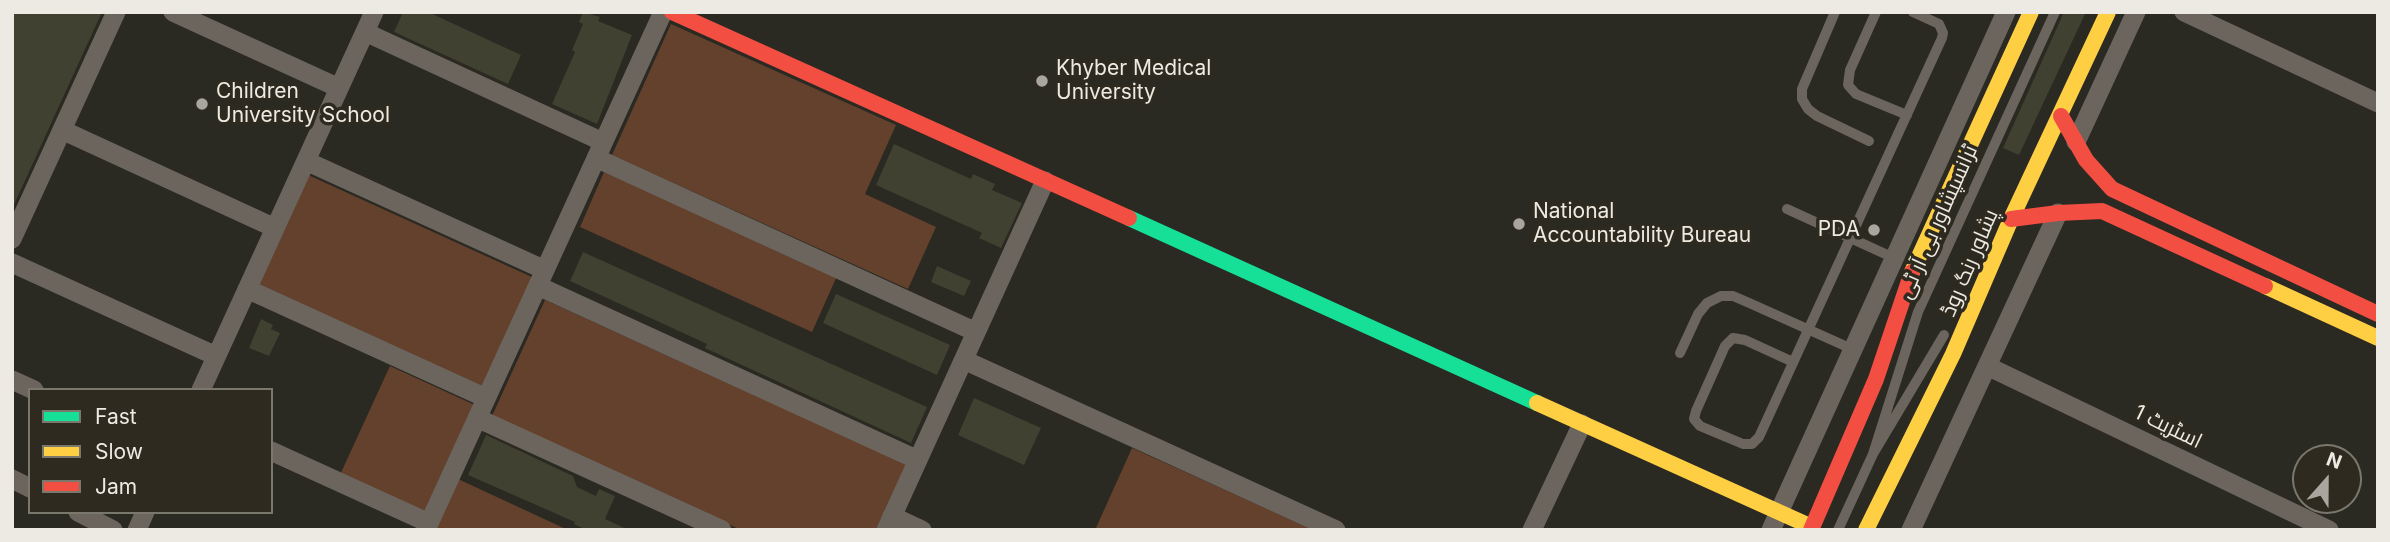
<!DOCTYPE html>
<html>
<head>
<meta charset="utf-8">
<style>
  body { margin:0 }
  #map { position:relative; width:2390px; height:542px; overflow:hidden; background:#2a2922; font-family:Inter,sans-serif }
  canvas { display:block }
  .frame { position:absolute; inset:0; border:14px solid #eceae2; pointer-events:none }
  .legend { position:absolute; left:28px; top:388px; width:245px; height:126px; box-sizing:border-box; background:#2e2a1f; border:2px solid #7a776d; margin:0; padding:9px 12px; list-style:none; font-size:21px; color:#eceae2 }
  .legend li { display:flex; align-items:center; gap:14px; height:35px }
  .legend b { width:35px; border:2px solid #7a776d }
  .north { position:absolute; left:2292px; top:444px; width:70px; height:70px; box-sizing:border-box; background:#2e2a1f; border:2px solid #7a776d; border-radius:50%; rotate:21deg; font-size:19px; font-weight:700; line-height:28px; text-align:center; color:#eceae2 }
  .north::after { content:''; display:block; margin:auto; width:24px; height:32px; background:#a8a69f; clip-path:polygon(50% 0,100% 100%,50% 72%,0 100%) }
</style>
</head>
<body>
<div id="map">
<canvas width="2390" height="542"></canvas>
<div class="frame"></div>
<ul class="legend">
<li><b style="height:9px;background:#16e098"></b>Fast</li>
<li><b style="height:9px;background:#ffcf43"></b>Slow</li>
<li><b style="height:9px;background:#f24e42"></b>Jam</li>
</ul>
<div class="north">N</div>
</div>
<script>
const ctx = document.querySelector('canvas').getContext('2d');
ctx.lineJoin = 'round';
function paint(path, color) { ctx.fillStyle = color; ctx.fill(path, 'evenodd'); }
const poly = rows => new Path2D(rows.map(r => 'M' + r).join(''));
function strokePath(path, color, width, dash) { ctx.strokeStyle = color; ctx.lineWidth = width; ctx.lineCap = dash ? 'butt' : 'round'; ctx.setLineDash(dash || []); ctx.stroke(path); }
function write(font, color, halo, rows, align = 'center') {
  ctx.font = font + ' Inter,Cairo,sans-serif'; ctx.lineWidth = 7; ctx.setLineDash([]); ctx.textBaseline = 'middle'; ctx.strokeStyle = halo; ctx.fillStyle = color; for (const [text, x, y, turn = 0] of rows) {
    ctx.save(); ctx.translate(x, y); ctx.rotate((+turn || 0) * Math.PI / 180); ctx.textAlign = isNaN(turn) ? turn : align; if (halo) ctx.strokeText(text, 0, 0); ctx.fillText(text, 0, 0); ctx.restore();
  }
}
paint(poly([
  [671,24,896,125,865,194,936,227,908,289,612,155],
  [604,172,837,276,812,332,580,227],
  [306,174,534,278,483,390,255,286],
  [545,300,906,464,876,530,741,530,492,416],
  [390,366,477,406,426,517,339,477],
  [1132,448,1314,530,1095,530],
  [458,479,568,530,435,530]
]), '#63412d');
paint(poly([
  [12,12,102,12,12,209],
  [403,12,428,12,521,55,508,84,394,32],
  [583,12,600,17,598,21,632,35,597,124,552,104,575,52,572,50,583,24,579,22],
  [2064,12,2086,12,2019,155,2003,148],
  [894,144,971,179,973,174,995,184,992,190,1022,203,1001,248,979,238,982,233,876,185],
  [583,252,927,407,911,443,705,348,707,344,570,281],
  [937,266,971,281,964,296,931,282],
  [836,294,950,345,937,375,823,323],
  [261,319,273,325,271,329,280,333,269,356,249,348],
  [974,398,1041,428,1024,465,958,435],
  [486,435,573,476,577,487,596,496,599,489,615,496,605,519,629,530,586,530,574,524,575,522,468,475]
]), '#404130');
strokePath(poly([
  [1835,12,1802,89,1802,99,1808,109,1817,116,1869,141],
  [1876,12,1850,70,1848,85,1856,94,1907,115],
  [1787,209,1894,258],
  [1944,335,1873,454,1918,312,2055,12],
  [1680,353,1698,314,1707,303,1721,296,1733,296,1747,302,1852,349],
  [1793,362,1745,340,1733,338,1725,346,1696,411,1694,419,1700,426,1743,444,1752,444,1759,437,1942,38,1943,33,1939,24,1913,12],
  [1838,530,1873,454]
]), '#6b655e', 10);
strokePath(poly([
  [173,12,339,88],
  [2184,12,2378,103],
  [365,32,603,142],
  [62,130,275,228],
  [2076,142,2136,12],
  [596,158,976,332],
  [306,161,545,270],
  [12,239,116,12],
  [12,263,216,356],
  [538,286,918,460],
  [247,289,486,398],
  [964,360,1336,530],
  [1987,366,2329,530],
  [12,380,34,390],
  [201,390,374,12],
  [477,418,722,530],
  [271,451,429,523],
  [12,479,30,488],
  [78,512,113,530],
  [892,516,922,530],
  [137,530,145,512],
  [426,530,663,12],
  [886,530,1045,181],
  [1532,530,1582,424],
  [1771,530,2006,12],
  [1911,530,2058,213]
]), '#6b655e', 19);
strokePath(poly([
  [1129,218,1537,403]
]), '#16e098', 16);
strokePath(poly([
  [1912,272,2031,12],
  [2265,286,2378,338],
  [1537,403,1812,527],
  [1866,530,1953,354,2011,219,2108,12]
]), '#ffcf43', 16);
strokePath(poly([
  [672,12,1129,218],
  [2061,116,2086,160,2112,189,2378,314],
  [2011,219,2058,213,2102,211,2265,286],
  [1811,530,1876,379,1912,272]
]), '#f24e42', 16);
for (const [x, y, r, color] of [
  [1042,81,7,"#a8a69f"],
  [202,104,7,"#a8a69f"],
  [1519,224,7,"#a8a69f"],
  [1874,230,7,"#a8a69f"]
]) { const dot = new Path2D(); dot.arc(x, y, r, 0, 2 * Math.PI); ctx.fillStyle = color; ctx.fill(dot); strokePath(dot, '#2e2a1f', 2.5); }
write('21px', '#eceae2', '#2e2a1f', [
  ["Khyber Medical",1056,69],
  ["University",1056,93],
  ["Children",216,92],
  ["University School",216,116],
  ["National",1533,212],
  ["Accountability Bureau",1533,236],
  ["PDA",1860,230,"right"]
], 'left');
write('21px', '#eceae2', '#2e2a1f', [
  ["ٹرانسپشاور بی آر ٹی",1938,222,-66],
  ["پشاور رنگ روڈ",1970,263,-67],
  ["اسٹریٹ 1",2168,427,26]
]);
</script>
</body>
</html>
